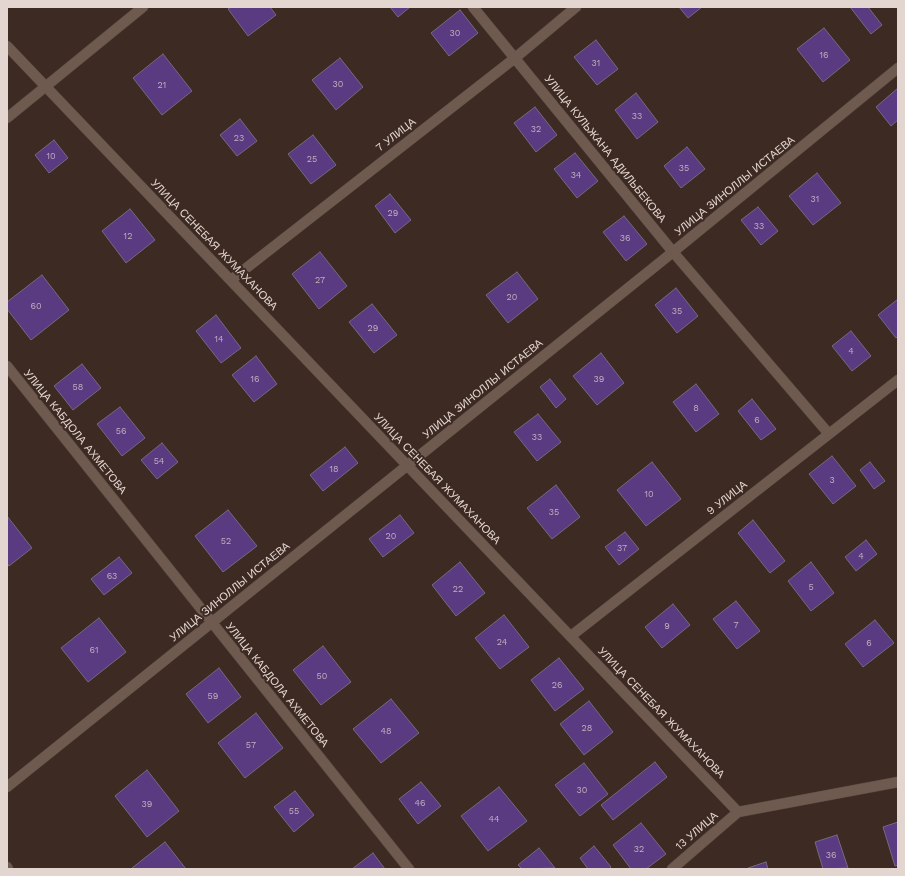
<!DOCTYPE html>
<html>
<head>
<meta charset="utf-8">
<style>
  body { margin:0 }
  #map { position:relative; width:905px; height:876px; overflow:hidden; background:#3d2a22; font-family:"Work Sans",sans-serif }
  canvas { display:block }
  .frame { position:absolute; inset:0; border:8px solid #e3d6d1; pointer-events:none }
</style>
</head>
<body>
<div id="map">
<canvas width="905" height="876"></canvas>
<div class="frame"></div>
</div>
<script>
const ctx = document.querySelector('canvas').getContext('2d');
ctx.lineJoin = 'round';
function paint(path, color) { ctx.fillStyle = color; ctx.fill(path, 'evenodd'); }
const poly = rows => new Path2D(rows.map(r => 'M' + r).join(''));
function strokePath(path, color, width, dash) { ctx.strokeStyle = color; ctx.lineWidth = width; ctx.lineCap = dash ? 'butt' : 'round'; ctx.setLineDash(dash || []); ctx.stroke(path); }
function write(font, color, halo, rows, align = 'center') {
  ctx.font = font + ' "Work Sans",sans-serif'; ctx.lineWidth = 4; ctx.setLineDash([]); ctx.textBaseline = 'middle'; ctx.strokeStyle = halo; ctx.fillStyle = color; for (const [text, x, y, turn = 0] of rows) {
    ctx.save(); ctx.translate(x, y); ctx.rotate((+turn || 0) * Math.PI / 180); ctx.textAlign = isNaN(turn) ? turn : align; if (halo) ctx.strokeText(text, 0, 0); ctx.fillText(text, 0, 0); ctx.restore();
  }
}
const building = poly([
  [231,7,270,7,276,15,248,36,228,9,231,7],
  [390,7,410,7,398,17,390,7],
  [679,7,702,7,688,18,679,7],
  [850,7,868,7,882,25,871,34,850,7],
  [460,10,478,33,449,56,431,33,460,10],
  [824,28,850,60,823,82,797,49,824,28],
  [596,40,618,69,597,85,574,57,596,40],
  [163,54,192,91,162,115,133,78,163,54],
  [340,58,363,87,336,110,312,80,340,58],
  [898,88,898,120,891,126,876,107,898,88],
  [636,93,658,122,637,139,615,110,636,93],
  [535,107,557,135,536,152,514,123,535,107],
  [240,119,257,141,237,156,220,135,240,119],
  [313,135,336,165,311,184,288,154,313,135],
  [54,140,68,158,49,173,35,155,54,140],
  [687,147,705,169,681,188,664,166,687,147],
  [575,153,598,181,577,198,554,169,575,153],
  [817,173,841,203,813,225,789,196,817,173],
  [390,194,411,220,395,233,375,206,390,194],
  [758,207,778,231,761,245,741,220,758,207],
  [130,209,155,240,126,263,102,231,130,209],
  [624,216,647,244,626,261,603,232,624,216],
  [320,252,347,286,319,309,292,274,320,252],
  [517,272,538,299,508,323,486,295,517,272],
  [42,275,69,310,31,340,7,309,7,302,42,275],
  [676,288,698,316,677,333,655,305,676,288],
  [898,299,898,336,896,338,878,315,898,299],
  [372,304,397,335,374,353,349,322,372,304],
  [216,315,241,348,221,363,196,331,216,315],
  [851,331,871,356,852,371,832,346,851,331],
  [601,353,624,383,597,405,573,376,601,353],
  [256,356,277,384,254,402,232,375,256,356],
  [82,364,101,388,73,410,54,386,82,364],
  [550,379,566,399,556,408,540,387,550,379],
  [696,384,719,414,696,432,673,402,696,384],
  [752,399,776,429,761,440,738,411,752,399],
  [120,407,145,438,122,456,97,424,120,407],
  [538,414,561,442,537,461,514,432,538,414],
  [162,443,178,462,157,479,141,460,162,443],
  [345,447,358,463,323,491,310,475,345,447],
  [832,456,856,486,833,504,809,474,832,456],
  [652,462,681,499,646,526,617,490,652,462],
  [870,462,885,481,874,489,860,470,870,462],
  [556,485,580,517,552,539,527,508,556,485],
  [228,510,257,546,223,572,195,536,228,510],
  [400,515,414,533,383,557,369,539,400,515],
  [7,516,32,548,9,566,7,563,7,516],
  [753,520,785,561,770,573,738,533,753,520],
  [625,532,639,549,619,565,605,547,625,532],
  [866,540,877,554,856,571,845,557,866,540],
  [119,557,132,573,104,595,91,579,119,557],
  [460,562,485,593,456,616,432,585,460,562],
  [811,562,834,593,811,611,788,581,811,562],
  [736,601,760,631,737,649,713,619,736,601],
  [673,604,690,625,662,648,645,627,673,604],
  [504,615,529,647,500,669,475,638,504,615],
  [99,618,126,652,88,682,61,648,99,618],
  [875,620,894,643,863,667,845,644,875,620],
  [323,646,351,682,321,705,293,670,323,646],
  [559,658,584,689,555,711,531,680,559,658],
  [219,668,241,697,208,723,186,694,219,668],
  [391,699,419,733,381,763,353,729,391,699],
  [589,701,613,732,584,755,560,724,589,701],
  [256,713,283,748,245,778,218,743,256,713],
  [655,762,667,777,613,820,601,805,655,762],
  [584,763,608,794,580,816,555,785,584,763],
  [147,770,179,811,147,837,115,796,147,770],
  [421,782,441,806,418,824,399,799,421,782],
  [499,787,527,821,488,851,461,816,499,787],
  [295,791,314,815,294,832,274,807,295,791],
  [898,822,898,865,895,866,883,827,898,822],
  [641,823,666,854,646,869,631,869,613,845,641,823],
  [837,835,848,868,823,869,815,842,837,835],
  [165,842,186,869,133,869,132,868,165,842],
  [594,846,611,867,609,869,588,869,580,858,594,846],
  [539,848,555,868,522,869,518,865,539,848],
  [373,853,385,869,352,869,373,853],
  [766,862,768,869,748,869,748,868,766,862]
]);
paint(building, '#5a3b82');
strokePath(building, '#726b7f', 1);
const street = poly([
  [473,7,673,252,829,434],
  [7,46,738,812,898,782],
  [7,118,143,7],
  [231,280,515,58,576,7],
  [7,366,409,869],
  [571,636,898,380],
  [7,787,673,252,898,68],
  [7,867,8,869],
  [672,869,738,812]
]);
strokePath(street, '#594942', 11);
strokePath(street, '#6f5a50', 10);
write('9px', '#c1afbd', null, [
  ["30",455,33],
  ["16",824,55],
  ["31",596,63],
  ["30",338,84],
  ["21",162,85],
  ["33",637,116],
  ["32",536,129],
  ["23",239,138],
  ["10",51,156],
  ["25",312,159],
  ["35",684,168],
  ["34",576,175],
  ["31",815,199],
  ["29",393,213],
  ["33",759,226],
  ["12",128,236],
  ["36",625,238],
  ["27",320,280],
  ["20",512,297],
  ["60",36,306],
  ["35",677,311],
  ["29",373,328],
  ["14",219,339],
  ["4",851,351],
  ["16",255,379],
  ["39",599,379],
  ["58",78,387],
  ["8",696,408],
  ["6",757,420],
  ["56",121,431],
  ["33",537,437],
  ["54",159,461],
  ["18",334,469],
  ["3",832,480],
  ["10",649,494],
  ["35",554,512],
  ["20",391,536],
  ["52",226,541],
  ["37",622,548],
  ["4",861,556],
  ["63",112,576],
  ["5",811,587],
  ["22",458,589],
  ["7",736,625],
  ["9",667,626],
  ["24",502,642],
  ["6",869,643],
  ["61",94,650],
  ["50",322,676],
  ["26",557,685],
  ["59",213,696],
  ["28",587,728],
  ["48",386,731],
  ["57",251,745],
  ["30",582,790],
  ["46",420,803],
  ["39",147,804],
  ["55",294,811],
  ["44",494,819],
  ["32",639,849],
  ["36",831,855]
]);
write('11px', '#e3d6d1', '#3d2a22', [
  ["7 УЛИЦА",396,135,-38],
  ["УЛИЦА КУЛЬЖАНА АДИЛЬБЕКОВА",605,149,51],
  ["УЛИЦА ЗИНОЛЛЫ ИСТАЕВА",735,186,-39],
  ["УЛИЦА СЕНЕБАЯ ЖУМАХАНОВА",214,245,46],
  ["УЛИЦА ЗИНОЛЛЫ ИСТАЕВА",483,389,-39],
  ["УЛИЦА КАБДОЛА АХМЕТОВА",75,432,51],
  ["УЛИЦА СЕНЕБАЯ ЖУМАХАНОВА",437,479,46],
  ["9 УЛИЦА",727,498,-38],
  ["УЛИЦА ЗИНОЛЛЫ ИСТАЕВА",230,592,-39],
  ["УЛИЦА КАБДОЛА АХМЕТОВА",277,685,51],
  ["УЛИЦА СЕНЕБАЯ ЖУМАХАНОВА",661,713,46],
  ["13 УЛИЦА",697,831,-41]
]);
</script>
</body>
</html>
